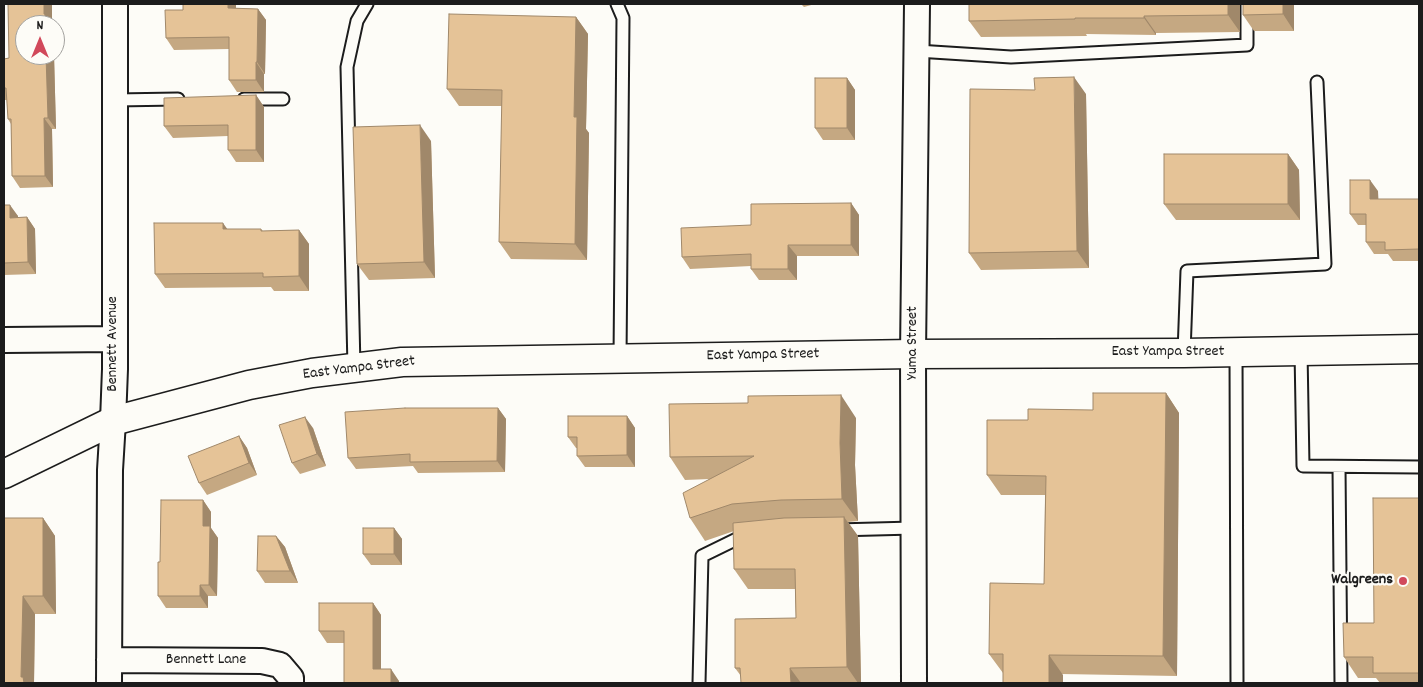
<!DOCTYPE html>
<html>
<head>
<meta charset="utf-8">
<style>
  body { margin:0 }
  #map { position:relative; width:1423px; height:687px; overflow:hidden; background:#fdfcf7; font-family:Dekko,sans-serif }
  canvas { display:block }
  .frame { position:absolute; inset:0; border:5px solid #1c1c1c; pointer-events:none }
  .north { position:absolute; left:15px; top:15px; width:50px; height:50px; box-sizing:border-box; background:#fdfcf7; border:1px solid #a3a29f; border-radius:50%; rotate:0deg; font-size:14px; font-weight:700; line-height:20px; text-align:center; color:#1c1c1c }
  .north::after { content:''; display:block; margin:auto; width:18px; height:22px; background:#d1495b; clip-path:polygon(50% 0,100% 100%,50% 72%,0 100%) }
</style>
</head>
<body>
<div id="map">
<canvas width="1423" height="687"></canvas>
<div class="frame"></div>
<div class="north">N</div>
</div>
<script>
const ctx = document.querySelector('canvas').getContext('2d');
ctx.lineJoin = 'round';
const poly = rows => new Path2D(rows.map(r => 'M' + r).join(''));
function strokePath(path, color, width, dash) { ctx.strokeStyle = color; ctx.lineWidth = width; ctx.lineCap = dash ? 'butt' : 'round'; ctx.setLineDash(dash || []); ctx.stroke(path); }
function paint(path, color) { ctx.fillStyle = color; ctx.fill(path, 'evenodd'); }
function write(font, color, halo, rows, align = 'center') {
  ctx.font = font + ' Dekko,sans-serif'; ctx.lineWidth = 4.5; ctx.setLineDash([]); ctx.textBaseline = 'middle'; ctx.strokeStyle = halo; ctx.fillStyle = color; for (const [text, x, y, turn = 0] of rows) {
    ctx.save(); ctx.translate(x, y); ctx.rotate((+turn || 0) * Math.PI / 180); ctx.textAlign = isNaN(turn) ? turn : align; if (halo) ctx.strokeText(text, 0, 0); ctx.fillText(text, 0, 0); ctx.restore();
  }
}
const lane = poly([
  [617,4,623,18,620,358],
  [917,51,1011,57,1247,45,1247,4],
  [244,99,283,99],
  [115,100,178,99],
  [1301,351,1303,466,1419,467],
  [1236,352,1237,683],
  [1184,353,1187,271,1325,264,1317,82],
  [354,367,347,67,357,21,367,4],
  [1339,467,1341,683],
  [837,530,913,528],
  [699,683,702,556,747,534]
]);
const street = poly([
  [4,340,115,339],
  [109,660,262,661,280,665,291,678,291,683],
  [109,683,110,470,113,421,115,369,115,4],
  [914,683,913,354,917,4]
]);
const secondary = poly([
  [4,474,113,421,249,385,312,373,402,362,913,354,1184,353,1419,349]
]);
strokePath(lane, '#1c1c1c', 15);
strokePath(street, '#1c1c1c', 28);
strokePath(secondary, '#1c1c1c', 31);
strokePath(lane, '#fdfcf7', 11);
strokePath(street, '#fdfcf7', 24);
strokePath(secondary, '#fdfcf7', 28);
paint(poly([
  [8,4,52,4,52,23,25,55,54,55,56,129,52,129,53,187,20,188,12,176,11,124,8,119,7,100,4,100,4,59,9,58],
  [801,4,815,4,804,7],
  [969,4,1240,4,1240,32,1156,33,1156,35,1086,34,1087,36,981,37,969,21],
  [1243,4,1294,4,1294,31,1254,31,1243,15],
  [236,8,258,9,266,20,265,74,264,74,264,92,237,92,229,80,229,49,174,50,166,38],
  [576,17,588,34,586,129,589,133,587,260,511,259,499,242,502,106,459,106,447,89],
  [847,78,855,90,855,140,823,140,815,128],
  [1086,94,1089,268,981,270,969,253],
  [256,95,264,107,264,162,236,162,228,150,228,136,173,138,164,126],
  [431,141,435,278,369,280,357,264],
  [1288,154,1299,170,1300,220,1176,220,1164,204],
  [1378,191,1378,199,1419,199,1419,261,1393,261,1388,254,1374,254,1366,242,1366,225,1358,225,1350,214],
  [851,203,859,215,859,256,797,256,797,280,759,280,751,269,751,266,690,269,682,257,751,225],
  [4,205,18,216,18,218,27,217,35,229,36,274,4,275],
  [227,229,261,229,263,231,299,230,309,244,309,291,274,291,271,287,165,288,155,274],
  [1166,393,1179,413,1177,676,1003,673,989,654,1044,584,1045,495,1001,495,987,475,1028,420,1093,410],
  [498,408,506,419,505,472,418,473,413,466,356,469,348,458],
  [627,416,635,428,635,467,585,467,577,456,577,448,576,448,568,437],
  [856,418,855,465,858,521,848,522,858,536,861,683,741,683,741,676,735,668,796,618,795,589,748,589,734,569,734,531,705,541,690,518,709,479,685,480,670,457],
  [313,428,326,466,300,474,292,463],
  [239,436,247,448,257,475,207,495,199,483],
  [1419,498,1419,683,1380,683,1376,678,1358,678,1344,657,1374,623],
  [203,500,211,512,211,528,218,538,217,596,208,596,208,608,166,608,158,596,160,562],
  [43,518,55,536,56,614,35,614,34,683,4,683,4,544],
  [394,528,402,539,402,565,371,565,363,554],
  [276,536,285,547,298,583,265,583,257,571],
  [373,603,381,615,381,669,399,681,399,683,344,683,344,643,327,643,319,631]
]), '#c5a882');
paint(poly([
  [44,4,52,4,52,23,53,25,45,25,44,14],
  [228,4,236,4,236,20,228,8],
  [1228,4,1240,4,1240,32,1228,15],
  [1283,4,1294,4,1294,31,1283,14],
  [258,9,266,20,265,74,257,62],
  [1144,16,1156,33,1156,35,1144,18],
  [576,17,588,34,586,129,589,133,587,260,575,244,574,117],
  [46,55,54,55,56,129,48,118],
  [256,62,264,74,264,92,256,80],
  [1074,77,1086,94,1089,268,1077,251],
  [847,78,855,90,855,140,847,128],
  [256,95,264,107,264,162,256,150],
  [44,118,52,129,53,187,45,176],
  [420,125,431,141,435,278,424,262],
  [1288,154,1299,170,1300,220,1288,204],
  [1370,180,1378,191,1379,211,1370,199],
  [851,203,859,215,859,256,851,245],
  [10,205,18,216,18,229,10,218],
  [27,217,35,229,36,274,28,262],
  [223,223,233,237,223,229],
  [299,230,309,244,309,291,299,276],
  [788,245,797,256,797,280,788,269],
  [1166,393,1179,413,1177,676,1163,656],
  [841,395,856,418,855,465,858,521,842,499,840,443],
  [498,408,506,419,505,472,497,461],
  [627,416,635,428,635,467,627,455],
  [305,417,313,428,326,466,317,454],
  [239,436,247,448,257,475,249,463],
  [203,500,211,512,211,528,218,538,217,596,209,585,203,526],
  [844,517,858,536,861,683,858,683,847,667],
  [43,518,55,536,56,614,43,596],
  [394,528,402,539,402,565,394,554],
  [276,536,285,547,298,583,290,571],
  [200,585,208,596,208,608,200,596],
  [23,596,35,614,34,683,24,683,21,677],
  [373,603,381,615,381,681,373,669],
  [1049,655,1063,675,1063,683,1049,683],
  [790,668,801,683,791,683],
  [391,669,399,681,399,683,391,683]
]), '#a0886a');
const building = poly([
  [8,4,44,4,44,14,45,14,45,25,25,25,25,55,46,55,48,118,44,118,45,176,12,176,11,119,8,119,6,88,4,88,4,59,9,58,8,4],
  [183,4,228,4,228,8,258,9,257,62,256,62,256,80,229,80,229,37,166,38,165,10,183,10,183,4],
  [969,4,1228,4,1228,15,1144,16,1144,18,1075,18,1075,19,969,21,969,4],
  [1243,4,1283,4,1283,14,1243,15,1243,4],
  [449,14,576,17,574,117,577,117,575,244,499,242,502,90,447,89,449,14],
  [1074,77,1077,251,969,253,970,89,1035,90,1034,78,1074,77],
  [815,78,847,78,847,128,815,128,815,78],
  [256,95,256,150,228,150,228,125,164,126,164,98,256,95],
  [420,125,424,262,357,264,353,127,420,125],
  [1164,154,1288,154,1288,204,1164,204,1164,154],
  [1350,180,1370,180,1370,199,1419,199,1419,249,1385,250,1385,242,1366,242,1366,214,1350,214,1350,180],
  [851,203,851,245,788,245,788,269,751,269,751,254,682,257,681,228,751,225,751,204,851,203],
  [4,205,10,205,10,218,27,217,28,262,4,263,4,205],
  [154,223,223,223,223,229,261,229,261,231,299,230,299,276,263,277,263,273,155,274,154,223],
  [1093,393,1166,393,1163,656,1049,655,1049,683,1003,683,1003,654,989,654,990,583,1044,584,1046,476,987,475,987,420,1028,420,1028,409,1093,410,1093,393],
  [841,395,840,443,842,499,781,500,732,504,690,518,683,493,754,456,670,457,669,404,748,403,748,396,841,395],
  [405,408,498,408,497,461,410,462,410,454,348,458,345,412,405,408],
  [568,416,627,416,627,455,577,456,577,437,568,437,568,416],
  [305,417,317,454,292,463,279,425,305,417],
  [239,436,249,463,199,483,188,456,239,436],
  [1373,498,1419,498,1419,673,1373,673,1373,657,1344,657,1343,623,1374,623,1373,498],
  [161,500,203,500,203,526,210,526,209,585,200,585,200,596,158,596,158,562,160,562,161,500],
  [844,517,847,667,790,668,791,683,741,683,740,668,735,668,735,619,796,618,795,569,734,569,733,523,784,518,844,517],
  [4,518,43,518,43,596,23,596,21,677,23,677,24,683,4,683,4,518],
  [363,528,394,528,394,554,363,554,363,528],
  [258,536,276,536,290,571,257,571,258,536],
  [319,603,373,603,373,669,391,669,391,683,344,683,344,631,319,631,319,603]
]);
paint(building, '#e5c397');
strokePath(building, '#a0886a', 1);
for (const [x, y, r, color] of [
  [1403,581,5,"#d1495b"]
]) { const dot = new Path2D(); dot.arc(x, y, r, 0, 2 * Math.PI); ctx.fillStyle = color; ctx.fill(dot); strokePath(dot, '#fdfcf7', 2); }
write('16px', '#1c1c1c', '#fdfcf7', [
  ["Yuma Street",914,343,-90],
  ["Bennett Avenue",114,344,-90],
  ["East Yampa Street",1168,353],
  ["East Yampa Street",763,356,-1],
  ["East Yampa Street",359,369,-7],
  ["Bennett Lane",206,661]
]);
write('bold 16px', '#1c1c1c', '#fdfcf7', [
  ["Walgreens",1393,581]
], 'right');
</script>
</body>
</html>
